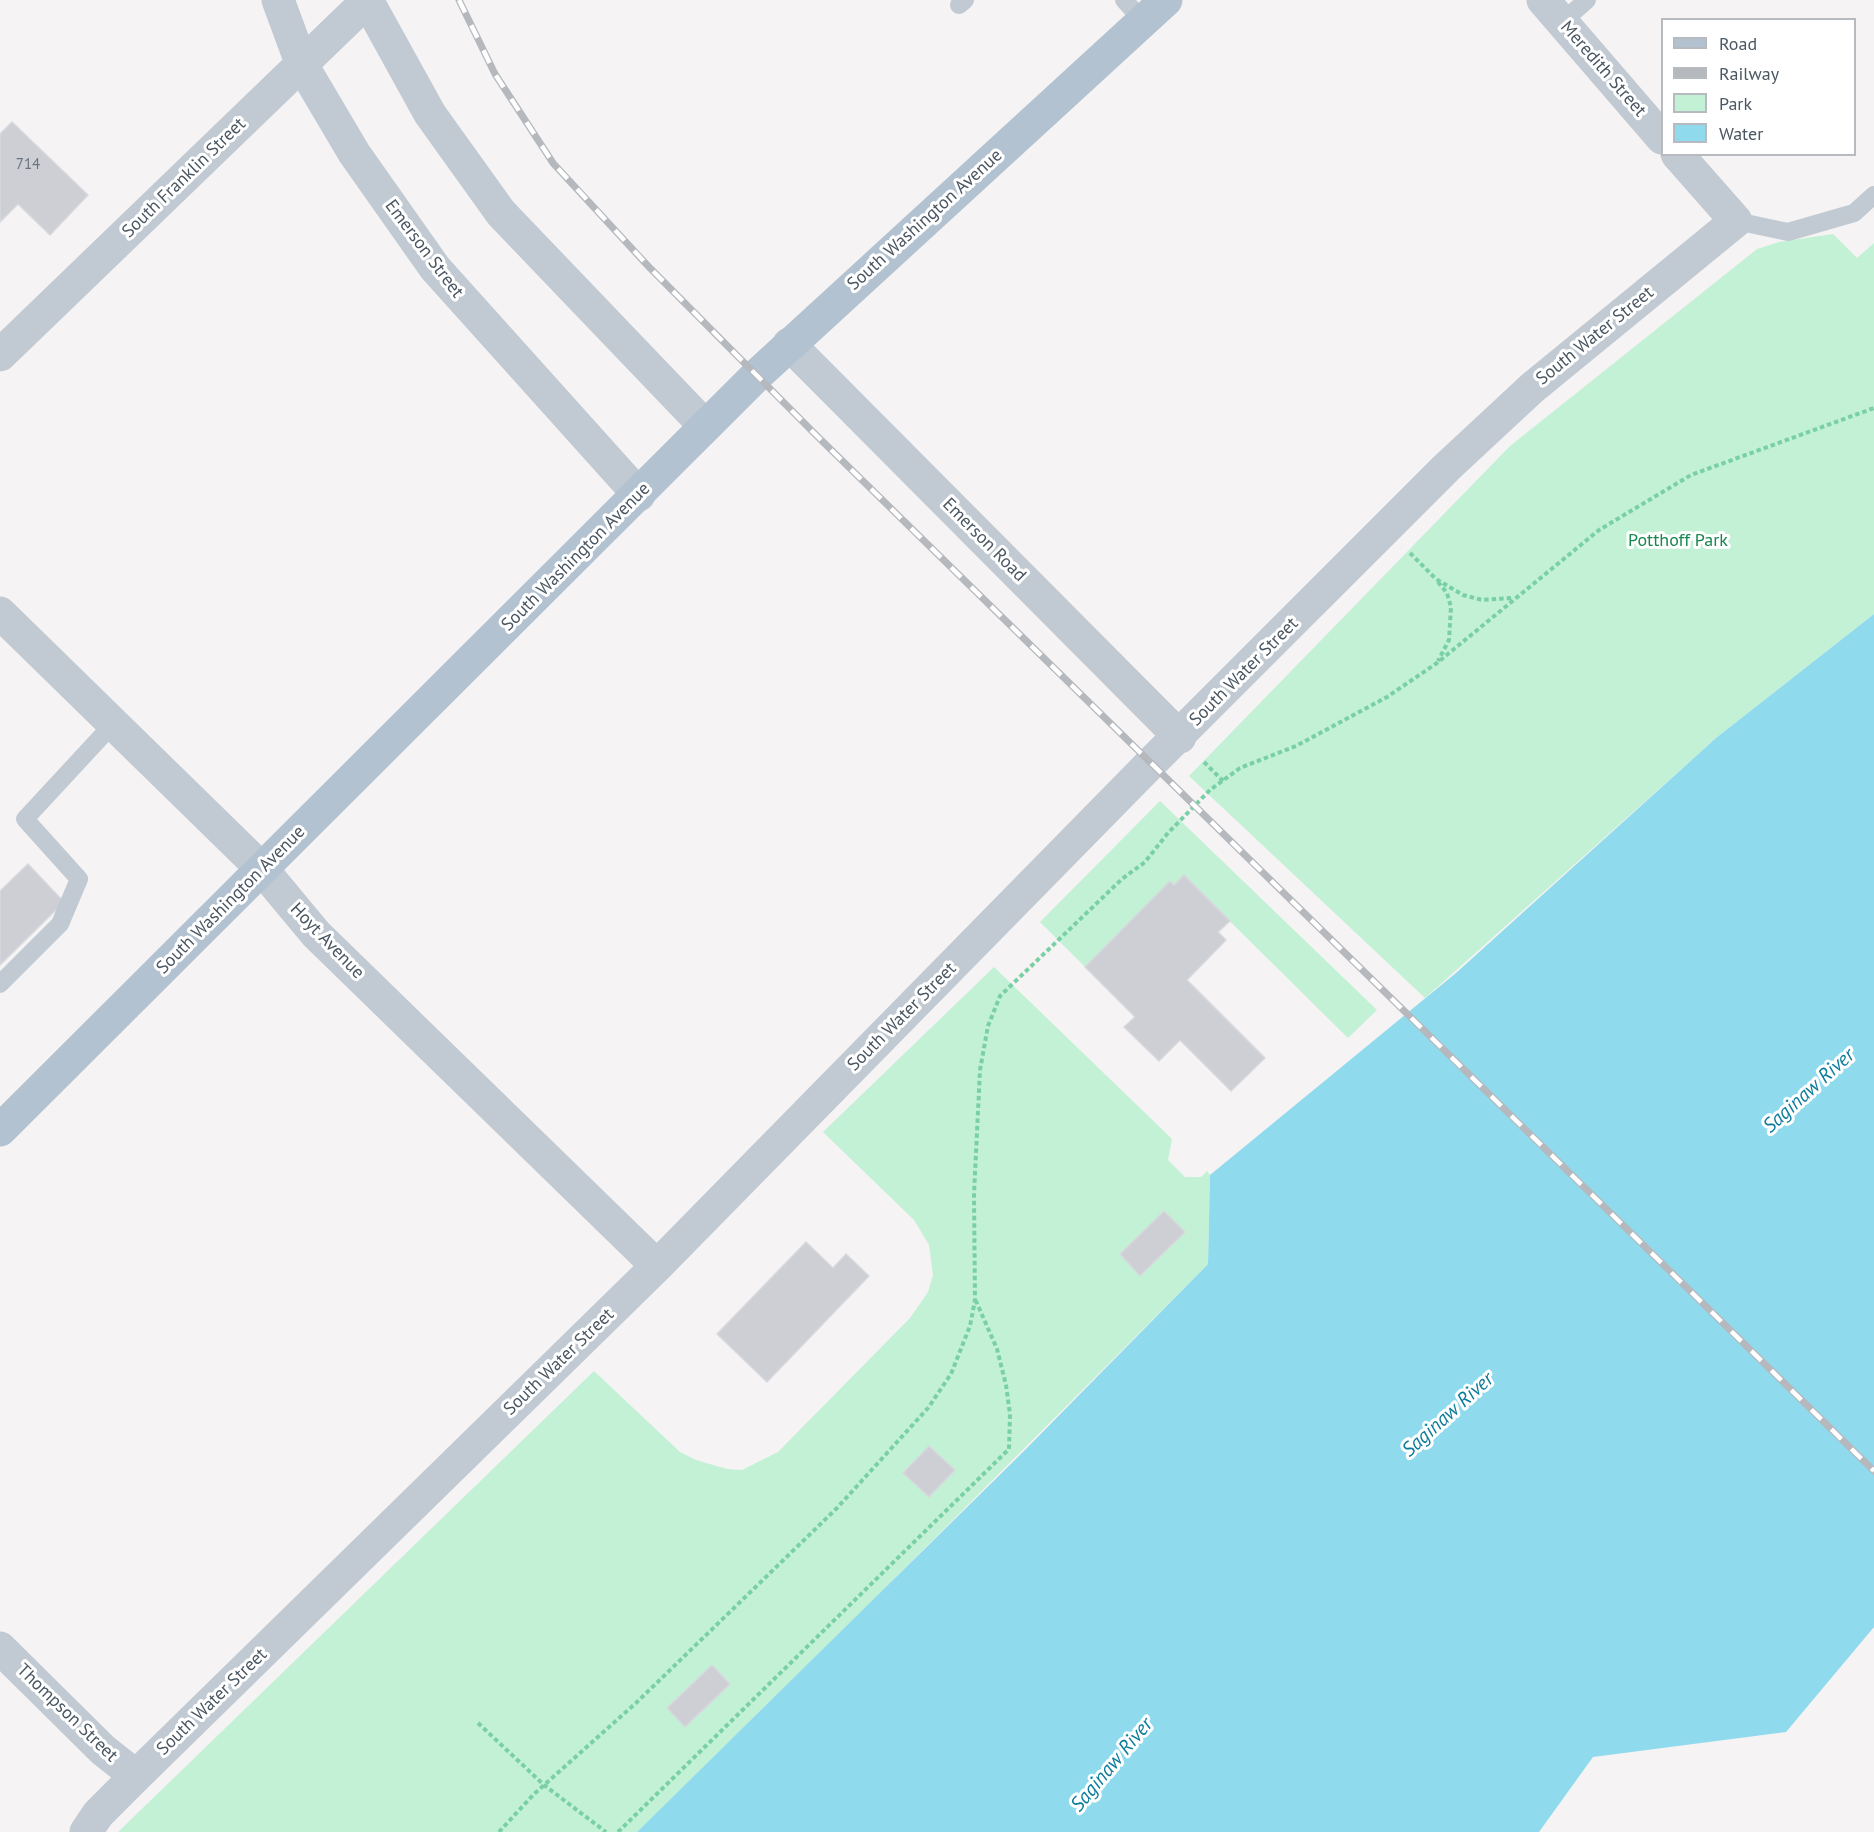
<!DOCTYPE html>
<html>
<head>
<meta charset="utf-8">
<style>
  body { margin:0 }
  #map { position:relative; width:1874px; height:1832px; overflow:hidden; background:#f5f3f3; font-family:"PT Sans",sans-serif }
  canvas { display:block }
  .legend { position:absolute; left:1661px; top:18px; width:195px; height:138px; box-sizing:border-box; background:#fff; border:2px solid #b7bbc0; margin:0; padding:8px 10px; list-style:none; font-size:18px; color:#4a5661 }
  .legend li { display:flex; align-items:center; gap:12px; height:30px }
  .legend b { width:30px; border:2px solid #b7bbc0 }
</style>
</head>
<body>
<div id="map">
<canvas width="1874" height="1832"></canvas>
<ul class="legend">
<li><b style="height:8px;background:#b3c2d1"></b>Road</li>
<li><b style="height:8px;background:#b5b8bd"></b>Railway</li>
<li><b style="height:16px;background:#c3f1d5"></b>Park</li>
<li><b style="height:16px;background:#90daee"></b>Water</li>
</ul>
</div>
<script>
const ctx = document.querySelector('canvas').getContext('2d');
ctx.lineJoin = 'round';
function paint(path, color) { ctx.fillStyle = color; ctx.fill(path, 'evenodd'); }
const poly = rows => new Path2D(rows.map(r => 'M' + r).join(''));
function strokePath(path, color, width, dash) { ctx.strokeStyle = color; ctx.lineWidth = width; ctx.lineCap = dash ? 'butt' : 'round'; ctx.setLineDash(dash || []); ctx.stroke(path); }
function write(font, color, halo, rows, align = 'center') {
  ctx.font = font + ' "PT Sans",sans-serif'; ctx.lineWidth = 6; ctx.setLineDash([]); ctx.textBaseline = 'middle'; ctx.strokeStyle = halo; ctx.fillStyle = color; for (const [text, x, y, turn = 0] of rows) {
    ctx.save(); ctx.translate(x, y); ctx.rotate((+turn || 0) * Math.PI / 180); ctx.textAlign = isNaN(turn) ? turn : align; if (halo) ctx.strokeText(text, 0, 0); ctx.fillText(text, 0, 0); ctx.restore();
  }
}
paint(poly([
  [1833,234,1857,258,1874,243,1874,614,1716,738,1425,998,1189,776,1510,446,1757,249,1779,242],
  [1160,801,1377,1010,1348,1038,1184,876,1174,885,1170,882,1085,967,1040,922],
  [994,967,1172,1139,1168,1160,1185,1177,1201,1177,1207,1171,1210,1175,1208,1264,869,1604,637,1832,118,1832,594,1371,680,1452,696,1460,727,1469,742,1470,778,1452,910,1318,928,1292,933,1275,929,1245,914,1220,823,1132]
]), '#c3f1d5');
paint(poly([
  [1874,614,1874,1627,1786,1732,1593,1757,1539,1832,637,1832,1023,1452,1208,1264,1210,1175,1456,973,1716,738]
]), '#90daee');
const building = poly([
  [12,122,88,195,50,235,18,204,0,222,0,134,12,122],
  [28,864,64,902,0,965,0,891,28,864],
  [1184,875,1230,921,1218,932,1226,940,1187,980,1265,1058,1231,1091,1180,1040,1159,1061,1124,1027,1135,1017,1085,967,1170,881,1174,885,1184,875],
  [1164,1211,1185,1232,1140,1276,1120,1254,1164,1211],
  [806,1242,833,1268,846,1254,869,1276,767,1382,717,1334,806,1242],
  [929,1446,955,1470,929,1497,903,1473,929,1446],
  [712,1665,730,1684,685,1727,667,1708,712,1665]
]);
paint(building, '#cdcfd5');
strokePath(building, '#d7d9de', 1.5);
strokePath(poly([
  [1410,553,1436,579,1463,595,1482,600,1512,598],
  [1438,582,1447,593,1451,607,1449,640,1438,661],
  [1204,762,1223,781],
  [478,1723,544,1785,606,1832],
  [499,1832,534,1794,636,1703,837,1508,928,1408,951,1374,970,1326,975,1300,974,1194,980,1070,988,1026,1000,996,1122,879,1145,862,1168,833,1210,790,1240,768,1296,746,1387,697,1437,663,1599,530,1691,475,1874,408],
  [618,1832,1009,1449,1010,1414,1006,1385,997,1349,976,1301]
]), '#7ad0a6', 4, [4.5, 3]);
strokePath(poly([
  [1124,0,1143,21],
  [959,5,965,0],
  [1562,22,1587,0],
  [1736,221,1788,232,1854,213,1874,195],
  [0,984,60,924,79,879,25,819,113,724]
]), '#c1cad2', 18);
strokePath(poly([
  [278,0,302,65,354,153,435,268,639,495],
  [367,0,430,114,501,213,705,426],
  [1543,0,1662,138],
  [789,344,1180,737],
  [0,355,367,1],
  [262,869,316,934,657,1266],
  [0,1648,103,1750,136,1776],
  [86,1832,98,1814,136,1776,657,1266,1151,763,1446,468,1532,388,1736,221,1677,154]
]), '#c1cad2', 33);
strokePath(poly([
  [0,613,262,869]
]), '#c1cad2', 33);
strokePath(poly([
  [0,1130,756,376,1166,0]
]), '#b3c2d1', 33);
const rail = poly([
  [459,0,495,74,553,163,650,268,816,435,1874,1471]
]);
strokePath(rail, '#b5b8bd', 7);
strokePath(rail, '#fff', 4.5, [14]);
write('15px', '#6b747e', null, [
  ["714",28,165]
]);
write('18px', '#4a5661', '#fff', [
  ["Meredith Street",1603,69,49],
  ["South Franklin Street",184,178,-44],
  ["South Washington Avenue",925,220,-42],
  ["Emerson Street",424,249,53],
  ["South Water Street",1595,336,-39],
  ["Emerson Road",984,540,45],
  ["South Washington Avenue",576,557,-45],
  ["South Water Street",1244,672,-45],
  ["South Washington Avenue",231,900,-45],
  ["Hoyt Avenue",327,941,46],
  ["South Water Street",902,1017,-45],
  ["South Water Street",559,1362,-44],
  ["South Water Street",212,1702,-44],
  ["Thompson Street",67,1713,44]
]);
write('18px', '#17864f', '#fff', [
  ["Potthoff Park",1678,541]
]);
write('italic 20px', '#0c7c9b', '#fff', [
  ["Saginaw River",1809,1091,-42],
  ["Saginaw River",1448,1415,-42],
  ["Saginaw River",1112,1765,-50]
]);
</script>
</body>
</html>
